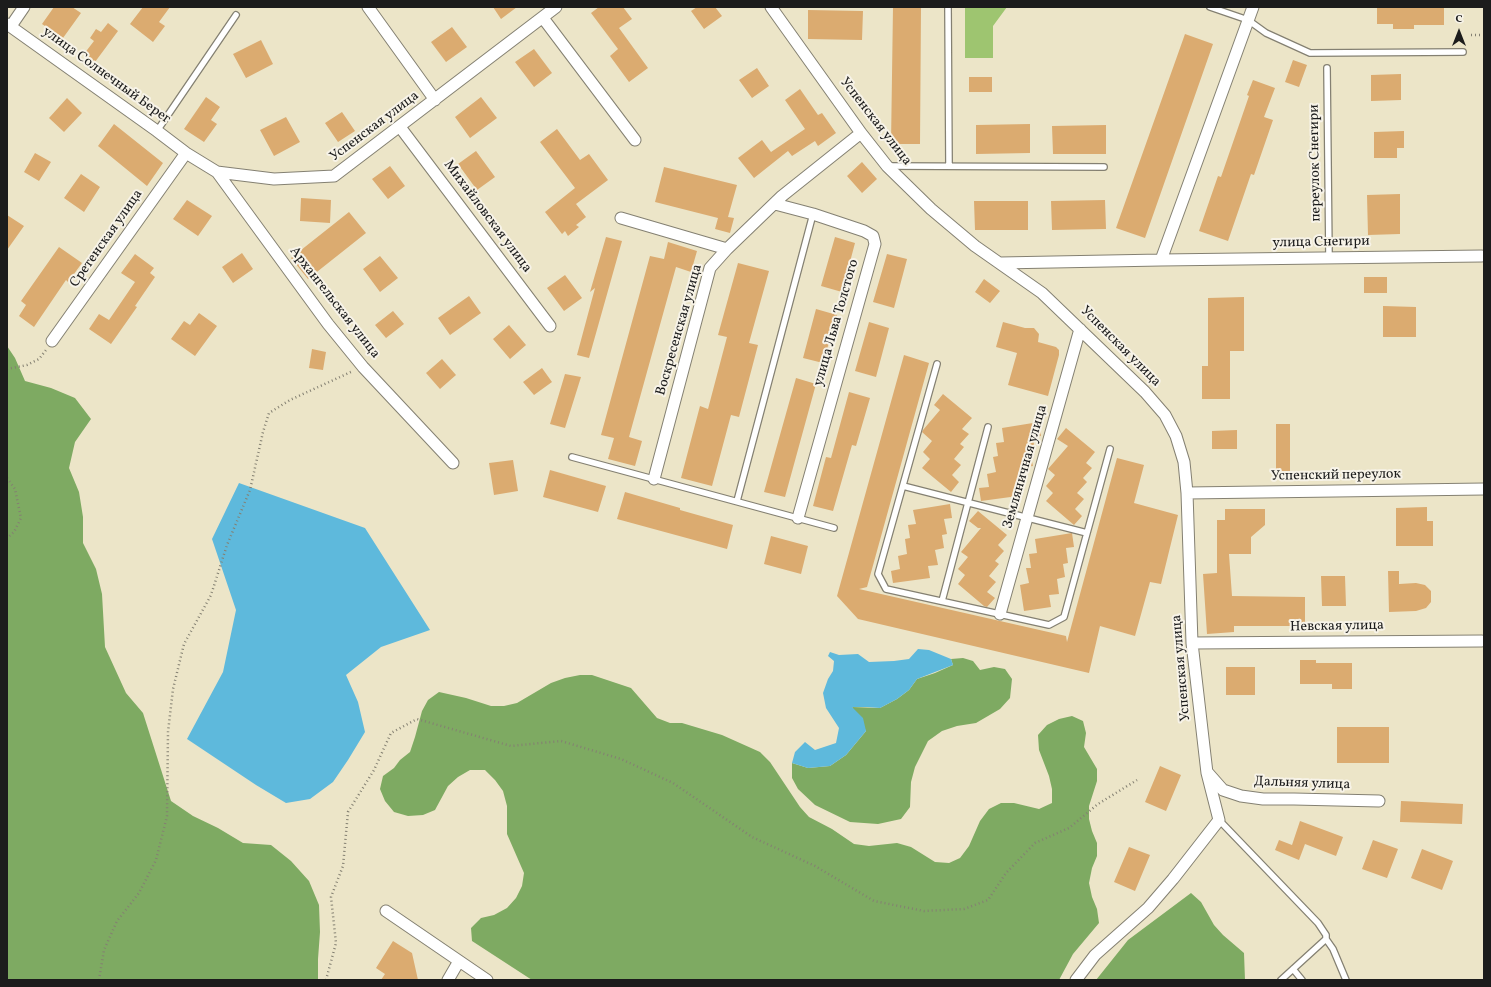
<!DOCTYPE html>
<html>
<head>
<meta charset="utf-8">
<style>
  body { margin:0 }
  #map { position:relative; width:1491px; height:987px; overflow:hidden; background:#ece5c8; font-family:Vollkorn,serif }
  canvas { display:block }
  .frame { position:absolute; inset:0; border:8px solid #1c1c1c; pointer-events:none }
  .north { position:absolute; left:1439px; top:12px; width:40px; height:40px; -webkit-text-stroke:3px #f7f3e8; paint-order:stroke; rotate:0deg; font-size:11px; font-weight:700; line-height:16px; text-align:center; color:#1c1c1c }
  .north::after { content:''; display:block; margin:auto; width:14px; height:18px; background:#1c1c1c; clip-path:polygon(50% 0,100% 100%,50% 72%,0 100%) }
</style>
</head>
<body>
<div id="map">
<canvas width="1491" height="987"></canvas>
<div class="frame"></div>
<div class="north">С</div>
</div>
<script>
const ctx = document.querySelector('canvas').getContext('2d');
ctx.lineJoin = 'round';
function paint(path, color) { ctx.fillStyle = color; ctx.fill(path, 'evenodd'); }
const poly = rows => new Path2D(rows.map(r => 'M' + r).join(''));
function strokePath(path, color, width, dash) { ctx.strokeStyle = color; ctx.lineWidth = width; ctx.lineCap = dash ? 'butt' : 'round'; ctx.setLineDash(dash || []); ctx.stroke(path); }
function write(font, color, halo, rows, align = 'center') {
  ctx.font = font + ' Vollkorn,serif'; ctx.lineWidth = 4; ctx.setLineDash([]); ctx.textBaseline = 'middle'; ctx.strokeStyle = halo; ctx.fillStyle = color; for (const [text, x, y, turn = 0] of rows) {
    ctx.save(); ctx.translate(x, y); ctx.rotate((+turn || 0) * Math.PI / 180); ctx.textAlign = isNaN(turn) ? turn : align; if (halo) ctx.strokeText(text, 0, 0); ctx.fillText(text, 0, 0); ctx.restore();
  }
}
paint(poly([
  [965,7,1007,7,993,26,993,58,965,58]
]), '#9ec570');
paint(poly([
  [7,346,15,358,25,381,51,388,75,398,91,419,75,442,69,468,79,492,83,517,83,543,96,569,102,594,105,647,126,693,143,713,171,801,193,816,218,828,243,843,271,845,291,861,309,881,319,905,320,932,318,959,318,980,7,980],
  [963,658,973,661,980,670,994,667,1005,669,1012,679,1010,698,1000,709,976,723,957,726,942,731,928,741,915,767,911,782,910,807,901,819,878,824,850,822,815,805,798,789,792,778,792,763,808,768,830,766,846,755,866,731,852,707,880,708,897,699,909,690,917,679,935,673,953,665,951,659],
  [580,675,592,675,631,688,657,718,670,723,682,723,722,735,760,752,770,762,800,807,809,817,832,829,854,844,869,846,897,843,911,847,935,862,949,863,960,858,969,846,980,821,989,809,1001,803,1014,803,1039,809,1052,803,1052,789,1049,776,1039,750,1038,735,1047,725,1059,719,1072,716,1083,721,1086,733,1084,747,1097,769,1097,781,1089,806,1089,819,1092,831,1097,843,1097,856,1092,868,1089,883,1092,897,1097,909,1099,923,1073,954,1059,980,532,980,472,941,471,928,481,918,494,915,507,908,516,898,522,886,524,873,507,834,507,806,503,791,495,780,485,770,470,770,458,777,448,786,435,810,423,815,408,816,394,812,385,801,380,789,383,776,394,768,400,760,410,752,415,737,422,711,428,700,439,692,466,698,491,706,504,706,517,703,551,683,565,678],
  [1191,893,1201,902,1214,925,1223,935,1244,953,1245,980,1096,980,1128,940]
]), '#7eaa62');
paint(poly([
  [239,483,365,528,430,630,381,647,346,675,358,702,365,732,348,760,333,782,310,799,286,803,256,785,187,739,223,672,236,610,212,539],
  [918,649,929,650,951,659,953,665,917,679,909,690,897,699,880,708,867,707,852,707,863,718,866,731,846,755,830,766,808,768,792,763,795,752,805,742,815,750,836,743,839,728,826,708,823,693,828,679,833,671,834,661,828,656,830,652,839,655,858,654,869,662,894,661,909,659]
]), '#5eb9dc');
paint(poly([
  [54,7,72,7,81,13,63,38,42,24],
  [143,7,170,7,159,22,165,26,153,42,130,24],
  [493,7,517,7,501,19],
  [599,7,623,7,632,19,619,28,648,68,629,82,610,56,618,49,591,13],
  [697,7,715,7,722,16,704,29,691,11],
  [893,7,921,7,920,144,891,144],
  [1377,7,1444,7,1444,25,1414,25,1414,29,1393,29,1393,24,1377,24],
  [808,10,863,11,862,40,808,39],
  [108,23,118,31,95,62,84,54,94,41,90,38,96,29,101,32],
  [452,27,467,47,446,62,431,42],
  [1185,34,1213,44,1145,238,1116,228],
  [261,40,273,64,246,78,233,54],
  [534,49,552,73,534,87,515,62],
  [1293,60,1307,65,1299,87,1285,82],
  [757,68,769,86,752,98,739,80],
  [1401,74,1401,100,1371,101,1371,75],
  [969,77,992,77,992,92,969,92],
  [1253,80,1275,88,1264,117,1273,120,1254,175,1251,174,1228,241,1199,231,1218,176,1221,177,1249,96,1247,95],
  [800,89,818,115,822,113,836,133,818,146,815,141,792,156,788,151,754,178,738,158,762,140,771,152,805,129,785,100],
  [206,97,220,107,211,120,217,124,204,142,184,129],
  [481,97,497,118,470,138,455,117],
  [67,98,82,113,64,132,49,118],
  [342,112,355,131,338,142,325,123],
  [286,117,300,142,274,156,260,130],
  [114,124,163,163,147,186,98,146],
  [1030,124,1030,153,976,154,976,125],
  [1106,125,1106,154,1053,154,1052,126],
  [557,129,580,160,589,154,608,180,576,204,586,217,576,225,579,227,568,236,565,231,562,234,545,212,575,188,540,142],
  [1404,131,1404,148,1397,148,1397,158,1374,158,1374,132],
  [476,151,495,177,477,190,458,164],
  [35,153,51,162,39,181,24,172],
  [862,162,877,179,862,193,847,176],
  [390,166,405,186,388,199,372,179],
  [664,167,737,185,728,217,734,218,730,233,715,229,718,218,655,202],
  [81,174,100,187,84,212,64,198],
  [1400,194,1400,234,1368,235,1367,195],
  [301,198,331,200,330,223,300,221],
  [187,200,212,216,198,236,173,219],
  [1105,200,1106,229,1052,230,1051,201],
  [974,201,1028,201,1028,230,975,230],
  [349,212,366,233,308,279,291,258],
  [7,215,24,226,7,250],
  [606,237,622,241,589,358,577,355,595,288,590,292],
  [835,237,855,243,842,292,821,286],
  [668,242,697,251,691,272,676,267,629,437,642,441,635,466,608,459,614,438,601,435,650,256,664,259],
  [59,247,82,263,68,282,66,280,34,327,19,316,26,305,21,301],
  [242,253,253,269,233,283,222,267],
  [135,254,154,268,150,273,155,277,135,306,137,307,111,344,89,329,99,314,109,320,135,282,121,273],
  [887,254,907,259,894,308,873,302],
  [380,256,398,278,380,292,363,269],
  [738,263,769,271,749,343,758,345,739,417,731,415,712,486,681,478,700,406,708,409,727,337,718,335],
  [565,275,582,298,564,311,547,288],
  [1364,277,1387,277,1387,293,1364,293],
  [984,279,1000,291,990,303,975,292],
  [469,296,481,313,450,335,438,318],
  [1244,297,1244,351,1230,351,1230,399,1202,399,1202,366,1208,366,1208,298],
  [1383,306,1416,307,1416,337,1383,337],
  [816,309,837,315,823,363,803,358],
  [393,311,404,324,386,338,375,325],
  [199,313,217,326,195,356,171,339,184,321,190,325],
  [869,322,889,328,876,377,855,371],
  [1003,322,1025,328,1034,328,1039,334,1038,342,1056,347,1059,350,1059,355,1048,396,1008,385,1017,353,996,347],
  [509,325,526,345,510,359,493,339],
  [312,349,326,352,323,370,309,368],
  [904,355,929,363,867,587,859,589,1066,636,1067,642,1117,458,1144,465,1134,503,1178,515,1161,584,1150,582,1135,636,1100,626,1089,673,858,619,837,596],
  [442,359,456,375,440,389,426,373],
  [542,368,552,382,534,395,523,382],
  [565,374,581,377,565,428,550,424],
  [796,378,816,384,785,497,764,492],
  [849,392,870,398,856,446,852,445,833,511,813,506,826,457,831,458],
  [943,394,972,418,962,429,969,434,960,444,964,447,954,459,961,465,952,475,959,482,951,492,922,468,930,459,923,452,932,441,922,432,923,430,940,410,934,405],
  [1039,422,1041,436,1033,437,1035,452,1030,453,1033,466,1024,467,1026,482,1016,484,1018,496,981,501,979,488,989,487,987,474,996,472,993,457,998,456,996,443,1004,442,1002,428],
  [1276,424,1290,424,1290,478,1276,478],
  [1066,428,1095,452,1086,463,1092,468,1083,478,1087,482,1077,493,1084,499,1075,509,1082,516,1074,525,1046,501,1053,493,1046,486,1055,475,1048,469,1068,446,1057,439],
  [1237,430,1237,449,1212,449,1212,431],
  [513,460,518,491,494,495,489,463],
  [550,470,606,486,598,512,543,497],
  [625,492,680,508,680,510,733,525,727,549,617,519],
  [950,504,952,518,944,519,947,534,942,535,944,548,935,550,938,565,928,566,930,578,893,583,891,571,900,569,898,556,907,554,905,539,910,538,908,525,916,524,913,510],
  [1427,507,1427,521,1433,521,1433,546,1396,546,1396,508],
  [1225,509,1265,509,1265,525,1251,537,1251,554,1229,554,1232,596,1305,597,1305,626,1234,626,1234,632,1207,634,1203,574,1217,573,1217,520,1225,520],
  [978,511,1007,535,998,545,1004,551,995,561,999,564,989,576,996,582,987,592,995,598,987,607,984,606,958,584,965,575,958,569,968,557,961,552,981,528,978,528,969,521],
  [1072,533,1074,547,1066,548,1068,563,1063,564,1065,577,1057,579,1059,594,1049,595,1051,607,1024,611,1020,585,1029,583,1026,568,1031,568,1029,554,1037,553,1035,539],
  [771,536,808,546,801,574,764,564],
  [1388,571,1399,571,1399,584,1416,583,1425,585,1431,591,1431,602,1426,608,1416,611,1389,612],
  [1321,576,1345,576,1346,606,1322,606],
  [1300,660,1316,660,1316,663,1352,663,1352,689,1332,689,1332,684,1300,684],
  [1226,667,1255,667,1255,695,1226,695],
  [1337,727,1389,727,1389,763,1337,763],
  [1160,766,1181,775,1166,811,1145,802],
  [1401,801,1463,804,1462,824,1400,822],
  [1300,821,1343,837,1336,856,1305,844,1299,860,1275,850,1279,840,1292,845],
  [1373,840,1398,849,1387,878,1362,869],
  [1129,847,1150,855,1135,891,1114,882],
  [1422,849,1453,861,1442,890,1411,878],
  [393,941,412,953,418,980,381,980,385,974,376,968]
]), '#dbab70');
const lane = poly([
  [948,7,949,166],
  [1210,7,1248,20,1266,33,1310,53,1463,52],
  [1327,68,1329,258],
  [157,131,236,15],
  [888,166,1104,167],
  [937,364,878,574,886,589,1049,625,1064,617,1110,449],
  [572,457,834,528],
  [903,486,1087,533],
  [737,501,813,214],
  [942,601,988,427],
  [1219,820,1318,923,1326,935,1326,939,1281,980],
  [1326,939,1333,949,1346,980],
  [1293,969,1302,980]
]);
const street = poly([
  [368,7,435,100],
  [771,7,861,133,887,166,931,209,975,246,1042,293,1145,392,1165,415,1176,436,1184,462,1187,493,1192,643,1207,773,1219,820,1173,879,1148,908,1095,955,1076,980],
  [543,18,635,140],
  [7,24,157,131,186,153,217,172,274,179,334,176,556,7],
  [11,26,24,7],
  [400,127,550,326],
  [217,172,328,324,363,367,453,463],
  [775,204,813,214,864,231,873,236,875,244,798,518],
  [621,218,727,249],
  [1161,260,1482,256],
  [1000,263,1161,260,1253,7],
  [52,341,186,153],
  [654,479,710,268,727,249,782,196,861,133],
  [1187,493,1484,489],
  [1000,614,1080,329],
  [1192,643,1482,641],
  [1208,773,1223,790,1241,796,1263,799,1294,799,1379,801],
  [386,911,487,980],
  [448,980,459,961]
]);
strokePath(lane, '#848072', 8);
strokePath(street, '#848072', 13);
strokePath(poly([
  [1471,35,1484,35],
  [7,369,27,365,39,359,46,350],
  [7,478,15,489,21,518,14,532,7,538],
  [99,980,104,950,117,921,139,893,156,860,167,816,168,732,173,689,184,644,211,595,227,545,250,490,263,432,269,413,290,400,353,371],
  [326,980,336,943,331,897,343,866,348,812,374,770,391,733,417,719,511,746,561,741,621,759,673,783,752,837,815,866,874,901,924,911,964,909,988,900,1006,873,1035,843,1069,828,1098,804,1137,780]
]), '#848072', 2.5, [1, 3]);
strokePath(lane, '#fff', 5.5);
strokePath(street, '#fff', 11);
write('14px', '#1c1c1c', '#f7f3e8', [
  ["улица Солнечный Берег",106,76,36],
  ["Успенская улица",875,122,52],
  ["Успенская улица",375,127,-37],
  ["переулок Снегири",1316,163,-91],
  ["Михайловская улица",487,217,53],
  ["Сретенская улица",107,239,-55],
  ["улица Снегири",1321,243,-1],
  ["Архангельская улица",334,303,52],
  ["улица Льва Толстого",837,323,-74],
  ["Воскресенская улица",680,330,-74],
  ["Успенская улица",1120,347,45],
  ["Земляничная улица",1026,467,-74],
  ["Успенский переулок",1336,476,-1],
  ["Невская улица",1337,627,-1],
  ["Успенская улица",1182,668,-95],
  ["Дальняя улица",1302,784,2]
]);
</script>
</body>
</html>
